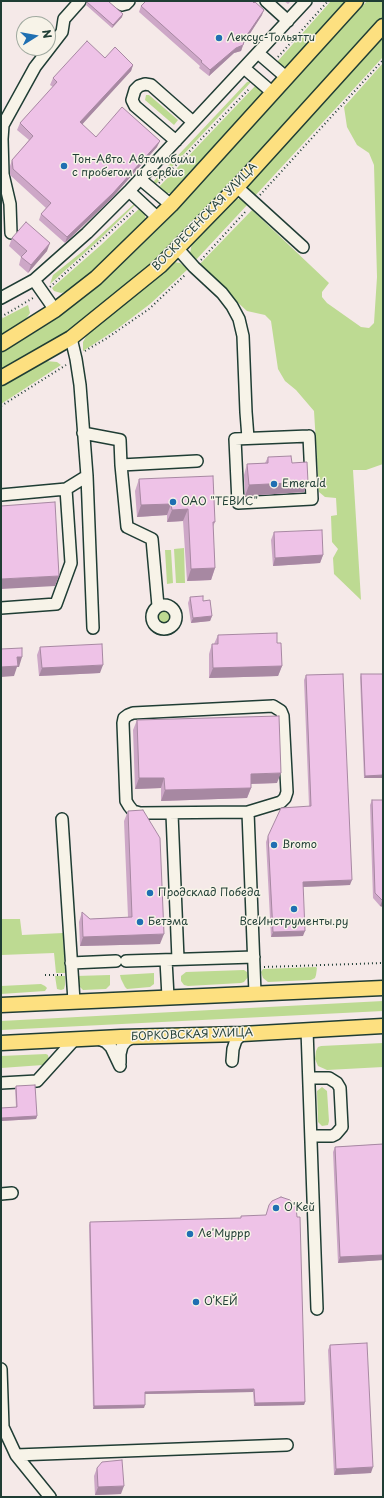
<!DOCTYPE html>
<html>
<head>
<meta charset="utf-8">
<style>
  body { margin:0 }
  #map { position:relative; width:384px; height:1498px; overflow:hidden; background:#f5e9e8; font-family:"Playpen Sans",sans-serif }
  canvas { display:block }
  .frame { position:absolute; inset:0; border:2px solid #1f3d34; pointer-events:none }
  .north { position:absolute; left:16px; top:16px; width:40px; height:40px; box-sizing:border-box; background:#f7f3e8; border:1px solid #a1aaa0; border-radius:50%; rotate:79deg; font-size:11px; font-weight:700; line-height:16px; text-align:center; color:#1f3d34 }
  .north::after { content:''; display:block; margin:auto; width:14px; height:18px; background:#1f6fb2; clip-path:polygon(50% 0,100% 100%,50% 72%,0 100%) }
</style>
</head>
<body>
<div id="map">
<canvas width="384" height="1498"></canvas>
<div class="frame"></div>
<div class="north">N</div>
</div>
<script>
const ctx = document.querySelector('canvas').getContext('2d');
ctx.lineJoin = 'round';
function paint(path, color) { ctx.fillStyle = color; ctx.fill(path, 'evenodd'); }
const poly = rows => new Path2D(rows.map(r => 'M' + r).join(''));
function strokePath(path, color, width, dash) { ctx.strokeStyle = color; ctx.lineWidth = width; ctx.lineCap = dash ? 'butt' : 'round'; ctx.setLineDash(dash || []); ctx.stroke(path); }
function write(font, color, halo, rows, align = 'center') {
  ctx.font = font + ' "Playpen Sans",sans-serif'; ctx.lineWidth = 3; ctx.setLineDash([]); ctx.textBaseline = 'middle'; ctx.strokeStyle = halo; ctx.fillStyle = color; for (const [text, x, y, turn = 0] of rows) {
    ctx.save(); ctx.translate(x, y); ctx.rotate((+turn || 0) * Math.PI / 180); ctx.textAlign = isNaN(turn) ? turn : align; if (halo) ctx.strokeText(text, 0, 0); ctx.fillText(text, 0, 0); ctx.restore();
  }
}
paint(poly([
  [331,1,350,1,288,67,281,66,277,62],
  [367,1,383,1,383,17,198,219,151,264,97,310,64,334,1,371,1,350,94,287,128,258,167,220],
  [383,35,383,57,253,198,247,189,247,186],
  [383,63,383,464,366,470,353,470,361,600,334,574,333,558,338,549,332,542,331,516,337,515,336,498,325,497,319,492,314,411,296,390,285,381,278,369,271,321,265,315,247,311,198,266,252,210,329,283,322,292,322,297,327,303,361,327,369,328,374,323,377,277,374,165,369,153,357,145,347,127,344,107],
  [252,81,155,185,154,181,247,82],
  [257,84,263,91,263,94,173,193,165,193,158,188],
  [146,95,149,95,178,120,174,125,145,100],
  [235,199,242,199,248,204,194,262,190,253,192,243],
  [134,204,136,204,98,241,50,284,53,275,83,251],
  [141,207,144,211,146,220,105,261,68,291,61,293,54,291,52,288,101,245],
  [174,262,180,263,188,269,150,304,117,329,83,351,83,342,89,331,118,310],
  [28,305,30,313,26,319,22,323,1,336,1,319],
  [46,361,57,362,61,365,1,404,1,384],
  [184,548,185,583,176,583,174,549],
  [165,550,171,550,173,583,167,584],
  '156 617a8 8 0 1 1 16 0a8 8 0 1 1-16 0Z',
  [1,919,20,919,22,935,63,933,65,973,56,973,54,953,1,955],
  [316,967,317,968,316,975,315,978,311,980,268,982,263,978,261,972,263,969],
  [244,970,247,972,248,977,244,982,241,983,188,986,184,985,181,981,181,976,186,972],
  [154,973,154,984,150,987,127,989,125,987,121,979,120,975],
  [110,975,110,985,106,989,83,990,79,986,76,980,76,976],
  [55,976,65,976,65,985,64,989,61,990,57,989],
  [41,984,45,986,47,988,45,991,1,994,1,986],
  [383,1001,383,1011,1,1030,1,1021],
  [383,1043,383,1067,327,1070,318,1066,315,1059,316,1051,318,1047,321,1046],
  [46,1054,48,1055,49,1060,43,1065,1,1068,1,1056],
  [322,1087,327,1091,329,1121,328,1125,322,1126,318,1122,317,1091]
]), '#bdda92');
const minor = poly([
  [115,1,122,5,126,4,129,1],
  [266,1,288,21],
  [258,53,287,78],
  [244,68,273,93],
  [176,141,135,106,132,100,135,90,139,86,145,84,151,85,193,122],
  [140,179,171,205],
  [237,187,303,247],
  [129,191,158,218],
  [11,233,10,204,3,174,2,139,3,125,35,67,62,32,64,19,80,1],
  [178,249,194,267,222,293,232,306,239,319,243,336,246,412,248,438],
  [1,298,34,280],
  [55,310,34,280,87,233,129,191,306,1],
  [71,338,76,359,80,385,87,476,93,628],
  [83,433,120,440,121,465,127,527,152,539,158,606],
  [309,436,312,499,238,503,235,439,309,436],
  [121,465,197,461],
  [1,495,66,489,87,476],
  '152 617a12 12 0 1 1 24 0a12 12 0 1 1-24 0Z',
  [1,608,56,604,71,563,66,489],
  [273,706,281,711,283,716,287,792,285,798,281,802,248,812,140,813,133,811,129,806,126,801,123,723,124,718,128,715,133,713,273,706],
  [248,812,255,993],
  [172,814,178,959],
  [62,819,74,1001],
  [166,960,168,997],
  [126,961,254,957],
  [71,963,116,961],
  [307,1030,317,1309],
  [96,1038,106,1042,111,1047,120,1066],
  [232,1061,233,1049,236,1040,242,1034],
  [120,1063,120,1054,122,1046,126,1041,133,1037],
  [309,1078,329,1078,337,1083,340,1088,342,1127,336,1134,332,1136,311,1136],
  [1,1083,37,1081,75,1039],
  [1,1194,12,1193],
  [1,1369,3,1427,16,1455,50,1497],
  [16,1455,287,1445]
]);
const major = poly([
  [1,344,55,310,96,278,133,242,171,205,356,1],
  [1,378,71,338,160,266,237,187,383,26],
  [1,1005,383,988],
  [1,1043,121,1037,242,1034,383,1026]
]);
strokePath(minor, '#1f3d34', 14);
strokePath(major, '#1f3d34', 17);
strokePath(poly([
  [278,57,328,1],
  [159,183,250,88],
  [260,195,383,60],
  [201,260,247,210],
  [50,287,134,210],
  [1,317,33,298],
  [85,351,107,338,149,309,186,274],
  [1,406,66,365],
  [264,967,383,963],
  [45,975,62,975]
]), '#1f3d34', 2, [1, 3]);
strokePath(minor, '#f7f3e8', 11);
strokePath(major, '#fde080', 14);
paint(poly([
  [284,1,291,1,288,4],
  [87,2,122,17,112,28,86,5],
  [141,6,262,15,244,43,241,51,234,53,209,76,199,68,200,66,139,12],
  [105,58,133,65,131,71,82,124,96,137,157,147,110,200,65,243,39,220,41,214,46,208,10,175,10,166,12,160,29,140,17,130,20,123,53,87,50,85,53,78],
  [12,238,47,251,28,273,19,265,21,257,9,246],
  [268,457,292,463,308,482,304,492,245,496,244,475,247,464,265,463],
  [139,479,215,522,213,527,215,568,211,580,187,581,183,521,167,522,167,515,137,517,135,491],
  [274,532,323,555,320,563,273,566,271,540],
  [190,597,203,601,212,616,210,621,191,623,188,603],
  [218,635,277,643,282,666,278,676,209,678,209,654,212,644,214,644],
  [40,647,100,673,39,676,37,655],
  [361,674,383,674,383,778,364,778,360,677],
  [306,675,350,885,303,887,303,936,271,937,266,842,268,836,309,806,304,680],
  [137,720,277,783,251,784,251,788,247,798,161,801,161,788,135,789,133,730],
  [372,800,383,800,383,907,380,906,373,898,370,805],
  [128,811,160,944,80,946,79,922,82,912,90,919,128,917,124,821],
  [16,1086,37,1116,36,1119,1,1121,1,1108,16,1107,15,1089],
  [383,1144,383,1260,338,1263,333,1152,335,1147],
  [241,1216,305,1402,304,1405,254,1406,253,1392,145,1394,144,1408,93,1409,89,1225,90,1222,241,1218],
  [330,1345,371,1473,334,1475,328,1350],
  [97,1468,121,1494,95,1495,94,1476]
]), '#cda7c7');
paint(poly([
  [264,10,262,15,243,44,245,38],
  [123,14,122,17,112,28,113,25],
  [243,45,241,51,234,53,209,76,210,70,236,48],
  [133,65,131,71,78,129,80,122],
  [160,141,157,147,110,200,65,243,67,237],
  [50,243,47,251,28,273,31,265],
  [308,482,304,492,245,496,249,485],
  [171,504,167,515,137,517,141,505],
  [188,509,183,521,167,522,172,510],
  [323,555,320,563,273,566,275,558],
  [215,568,211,580,187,581,191,569],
  [59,576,55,586,1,589,1,579],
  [212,616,210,621,191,623,193,618],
  [17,657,22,657,19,667,17,667,14,676,1,677,1,667],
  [103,665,100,673,39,676,42,668],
  [282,666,278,676,209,678,213,668],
  [281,773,277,783,247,784,251,774],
  [383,775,383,778,364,778,365,776],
  [139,778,164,778,161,788,135,789],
  [251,788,247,798,161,801,165,790],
  [352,880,350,885,301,887,303,882],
  [382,901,383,901,383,907,380,906],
  [305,931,303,936,271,937,273,932],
  [164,934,160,944,80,946,83,937],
  [37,1116,36,1119,1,1121,1,1118],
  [383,1255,383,1260,338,1263,340,1257],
  [254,1389,253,1392,144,1394,145,1392],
  [305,1402,304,1405,254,1406,255,1403],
  [145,1405,144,1408,93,1409,94,1406],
  [373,1467,371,1473,334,1475,336,1469],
  [124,1486,121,1494,95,1495,98,1487]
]), '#a788a2');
const building = poly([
  [89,1,108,1,123,14,113,25,87,2,89,1],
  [146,1,252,1,254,3,255,2,264,10,245,38,243,45,236,48,210,70,201,62,202,61,141,6,146,1],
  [87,41,105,58,115,47,133,65,80,122,96,137,122,107,160,141,113,193,67,237,41,214,51,203,13,169,12,160,33,136,20,123,57,82,53,78,87,41],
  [26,222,50,243,31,265,21,257,27,251,12,238,26,222],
  [291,456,292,463,307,462,308,482,249,485,247,464,268,463,268,457,291,456],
  [213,476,215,522,213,522,215,568,191,569,188,509,172,510,171,504,141,505,139,479,213,476],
  [55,502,59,576,1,579,1,506,55,502],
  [322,530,323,555,275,558,274,532,322,530],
  [203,596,203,601,210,600,212,616,193,618,190,597,203,596],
  [277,633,277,643,281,643,282,666,213,668,212,644,218,644,218,635,277,633],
  [102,644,103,665,42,668,40,647,102,644],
  [22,648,22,657,17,657,18,666,1,667,1,649,22,648],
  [343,674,352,880,303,882,305,931,273,932,268,836,281,808,311,806,306,675,343,674],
  [361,674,383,674,383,775,365,776,361,674],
  [279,716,281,773,251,774,251,788,165,790,164,778,139,778,137,720,279,716],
  [372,800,383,800,383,901,375,893,372,800],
  [143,810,160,838,164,934,83,937,82,912,90,919,132,917,128,811,143,810],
  [35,1085,37,1116,1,1118,1,1108,17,1107,16,1086,35,1085],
  [383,1144,383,1255,340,1257,335,1147,383,1144],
  [281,1197,290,1200,296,1207,297,1217,300,1217,305,1402,255,1403,254,1389,145,1392,145,1405,94,1406,90,1222,241,1218,241,1216,266,1215,269,1205,272,1201,281,1197],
  [367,1343,373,1467,336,1469,330,1345,367,1343],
  [122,1460,124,1486,98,1487,97,1468,102,1462,122,1460]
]);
paint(building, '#eec2e7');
strokePath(building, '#a788a2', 1);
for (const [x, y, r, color] of [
  [219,38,4,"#1f6fb2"],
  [64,166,4,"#1f6fb2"],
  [274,484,4,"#1f6fb2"],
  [173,502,4,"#1f6fb2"],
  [274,845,4,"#1f6fb2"],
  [150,893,4,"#1f6fb2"],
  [294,909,4,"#1f6fb2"],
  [140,922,4,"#1f6fb2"],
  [276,1208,4,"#1f6fb2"],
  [190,1234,4,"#1f6fb2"],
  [196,1302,4,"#1f6fb2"]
]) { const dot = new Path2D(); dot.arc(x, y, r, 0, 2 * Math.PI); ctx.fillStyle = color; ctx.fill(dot); strokePath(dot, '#f7f3e8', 1.5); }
write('11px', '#1f3d34', '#f7f3e8', [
  ["Лексус-Тольятти",227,38],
  ["Тон-Авто. Автомобили",72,160],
  ["с пробегом и сервис",72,173],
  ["Emerald",282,484],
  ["ОАО \"ТЕВИС\"",181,502],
  ["Bromo",282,845],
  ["Продсклад Победа",158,893],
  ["Бетэма",148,922],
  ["ВсеИнструменты.ру",294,922,"center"],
  ["О'Кей",284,1208],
  ["Ле'Муррр",198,1234],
  ["О’КЕЙ",204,1302]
], 'left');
write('11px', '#1f3d34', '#f7f3e8', [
  ["ВОСКРЕСЕНСКАЯ УЛИЦА",205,217,-46],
  ["БОРКОВСКАЯ УЛИЦА",192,1035,-2]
]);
</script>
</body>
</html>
